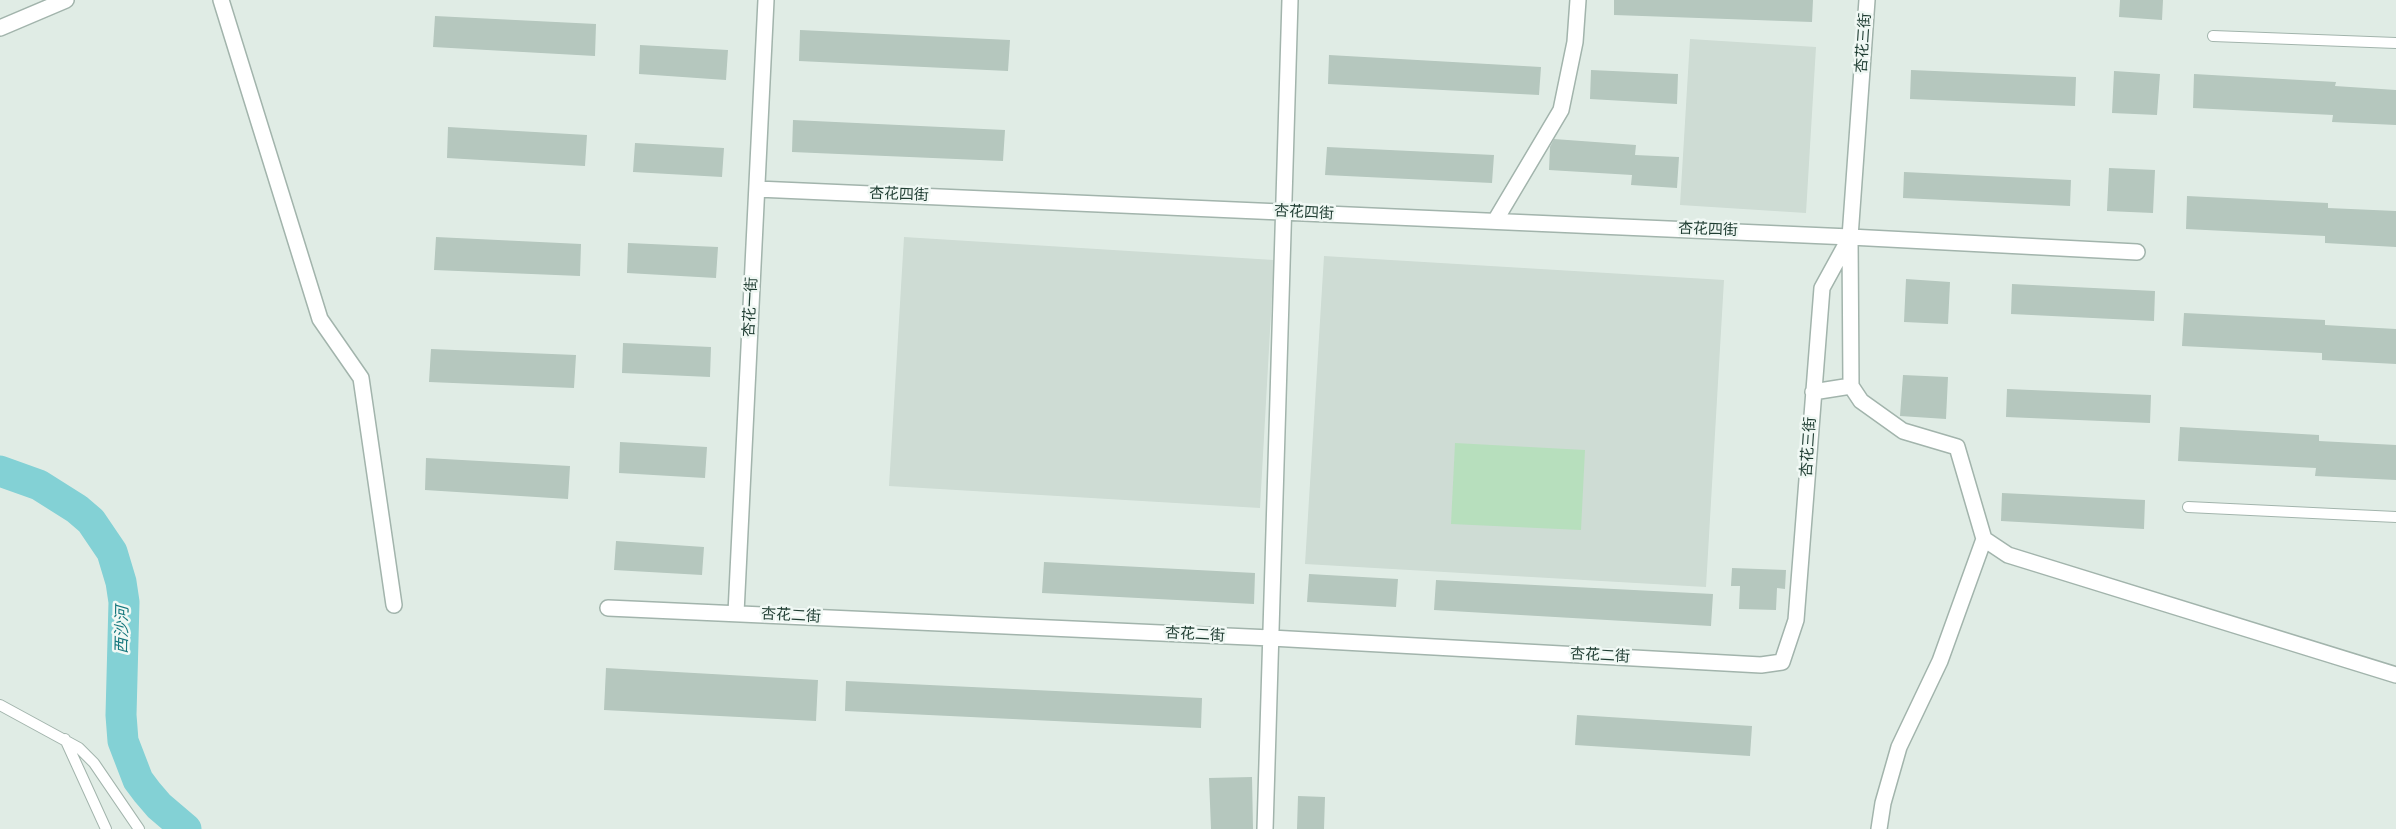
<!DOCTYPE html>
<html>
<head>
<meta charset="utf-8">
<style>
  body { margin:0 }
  canvas { display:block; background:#e0ece5 }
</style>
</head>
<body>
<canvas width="2396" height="829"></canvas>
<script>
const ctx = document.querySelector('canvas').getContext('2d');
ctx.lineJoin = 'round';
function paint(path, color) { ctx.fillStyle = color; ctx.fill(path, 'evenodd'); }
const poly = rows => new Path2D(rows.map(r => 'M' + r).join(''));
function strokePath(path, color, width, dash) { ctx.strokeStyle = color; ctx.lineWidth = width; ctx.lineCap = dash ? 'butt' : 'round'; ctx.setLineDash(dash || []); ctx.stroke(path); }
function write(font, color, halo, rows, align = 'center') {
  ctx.font = font + ' "DejaVu Sans","Noto Sans SC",sans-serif'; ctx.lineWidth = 5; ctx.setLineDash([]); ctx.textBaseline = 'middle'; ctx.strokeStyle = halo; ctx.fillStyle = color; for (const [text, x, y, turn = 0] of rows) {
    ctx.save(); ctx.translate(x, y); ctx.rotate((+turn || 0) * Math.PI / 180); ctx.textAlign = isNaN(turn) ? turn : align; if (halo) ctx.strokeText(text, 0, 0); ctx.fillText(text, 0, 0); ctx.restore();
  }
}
paint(poly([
  [1690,39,1816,47,1806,213,1680,205],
  [904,237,1274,260,1260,508,889,486],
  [1324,256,1724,280,1706,587,1305,564]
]), '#cedcd4');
paint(poly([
  [1455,443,1585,450,1581,530,1451,524]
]), '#b7dfbd');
strokePath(poly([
  [0,471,39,485,77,509,91,521,112,552,121,582,124,602,121,715,123,741,138,780,147,792,159,806,186,829]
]), '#83d1d5', 31);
paint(poly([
  [1614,0,1813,0,1812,22,1614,15],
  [2120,0,2163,0,2162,20,2119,17],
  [435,16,596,24,595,56,433,47],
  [800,30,1010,40,1008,71,799,61],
  [640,45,728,50,726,80,639,74],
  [1329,55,1541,67,1539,95,1328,84],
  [1591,70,1678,74,1677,104,1590,99],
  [1911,70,2076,77,2075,106,1910,99],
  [2114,71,2160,74,2157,115,2112,113],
  [2194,74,2336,82,2335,86,2396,90,2396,125,2332,122,2333,115,2193,108],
  [793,120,1005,130,1003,161,792,152],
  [448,127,587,135,585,166,447,158],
  [1554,139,1636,145,1635,155,1679,157,1677,188,1631,185,1632,175,1549,170,1550,147],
  [635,143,724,148,722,177,633,172],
  [1327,147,1494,155,1492,183,1325,175],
  [2109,168,2155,170,2153,213,2107,211],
  [1904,172,2071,180,2070,206,1903,198],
  [2187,196,2328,203,2328,208,2396,211,2396,247,2325,243,2325,236,2186,229],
  [436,237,581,244,580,276,434,270],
  [628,243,718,247,716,278,627,273],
  [1906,279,1950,282,1948,324,1904,322],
  [2012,284,2155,291,2154,321,2011,314],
  [2184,313,2325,320,2325,325,2396,329,2396,364,2322,360,2322,353,2182,346],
  [623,343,711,347,710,377,622,373],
  [431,349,576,355,574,388,429,382],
  [1903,375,1948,377,1946,419,1900,416],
  [2007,389,2151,395,2150,423,2006,417],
  [2180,427,2319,435,2319,441,2396,445,2396,480,2315,476,2316,468,2178,461],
  [620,442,707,447,705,478,619,473],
  [426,458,570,466,568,499,425,490],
  [2002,493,2145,500,2144,529,2001,521],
  [616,541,704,547,702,575,614,570],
  [1044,562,1255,573,1254,604,1042,593],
  [1732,568,1786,570,1785,589,1777,588,1776,610,1739,609,1740,586,1731,586],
  [1309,574,1398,579,1396,607,1307,602],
  [1436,580,1713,594,1711,626,1434,610],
  [606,668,818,680,816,721,604,710],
  [846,681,1202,698,1201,728,845,711],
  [1577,715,1752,726,1750,756,1575,745],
  [1252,777,1253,829,1211,829,1209,778],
  [1298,796,1325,797,1324,829,1297,829]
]), '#b5c7be');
const lane = poly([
  [2213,36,2396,43],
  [2188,507,2396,517],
  [0,705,79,748,94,763,139,829],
  [65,739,106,829]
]);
const street = poly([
  [221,0,320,319,361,378,394,605],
  [0,28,66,0],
  [757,189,1850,237,2137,252],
  [1495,221,1561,110,1575,42,1578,0],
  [1851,386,1861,401,1903,431,1957,447,1984,539,2008,555,2396,675],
  [1851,386,1850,237,1867,0],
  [1813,392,1851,386],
  [608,608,1271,638,1761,665,1782,662,1796,620,1822,288,1850,237],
  [736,613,766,0],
  [1265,829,1290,0],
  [1879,829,1883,803,1899,747,1940,661,1984,539]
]);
strokePath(lane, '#a2b4ac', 12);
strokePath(street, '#a2b4ac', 18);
strokePath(lane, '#fff', 10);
strokePath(street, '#fff', 15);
write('15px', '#1f3d32', '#f0f8f4', [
  ["杏花三街",1864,43,-86],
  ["杏花四街",899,195,2],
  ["杏花四街",1304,213,3],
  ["杏花四街",1708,230,2],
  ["杏花一街",751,307,-87],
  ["杏花三街",1809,447,-86],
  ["杏花二街",791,616,3],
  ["杏花二街",1195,635,3],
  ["杏花二街",1600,656,3]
]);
write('italic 16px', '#15777d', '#f0f8f4', [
  ["西沙河",123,630,-89]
]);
</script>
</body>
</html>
